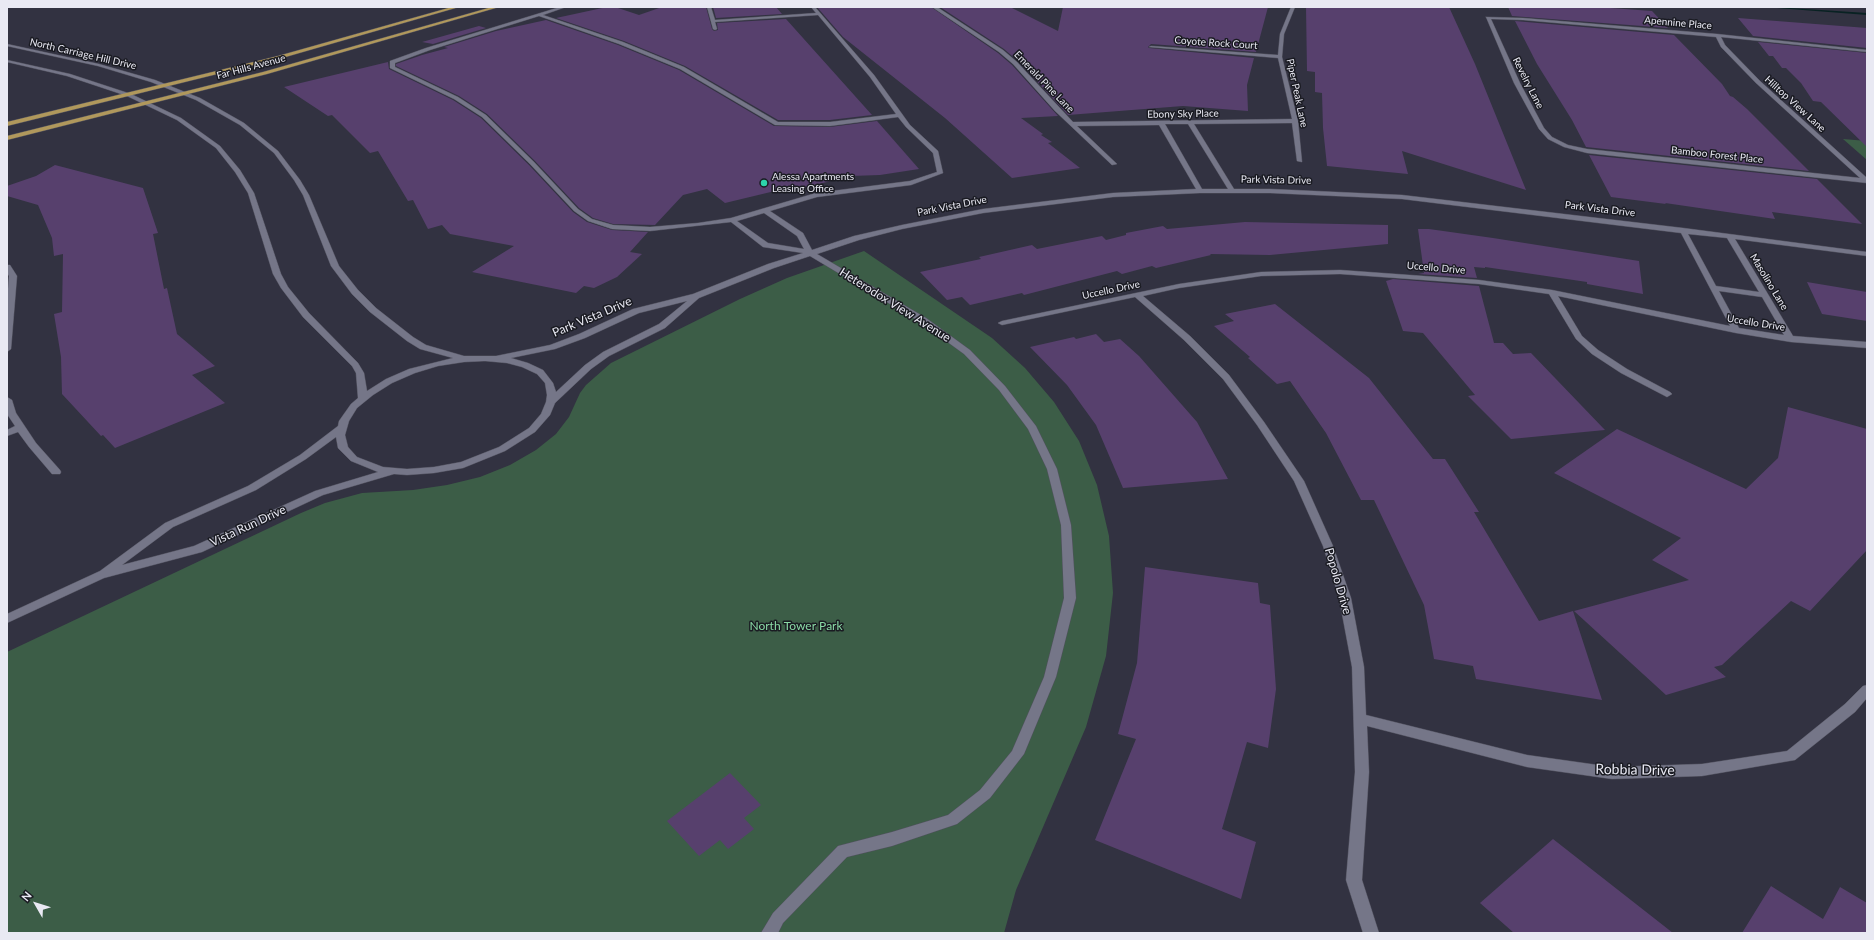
<!DOCTYPE html>
<html>
<head>
<meta charset="utf-8">
<style>
  body { margin:0 }
  #map { position:relative; width:1874px; height:940px; overflow:hidden; background:#323241; font-family:Lato,sans-serif }
  canvas { display:block }
  .frame { position:absolute; inset:0; border:8px solid #e9e9f3; pointer-events:none }
  .north { position:absolute; left:16px; top:884px; width:40px; height:40px; -webkit-text-stroke:3px #1a1b22; paint-order:stroke; rotate:309deg; font-size:11px; font-weight:700; line-height:16px; text-align:center; color:#e9e9f3 }
  .north::after { content:''; display:block; margin:auto; width:14px; height:18px; background:#e9e9f3; clip-path:polygon(50% 0,100% 100%,50% 72%,0 100%) }
</style>
</head>
<body>
<div id="map">
<canvas width="1874" height="940"></canvas>
<div class="frame"></div>
<div class="north">N</div>
</div>
<script>
const ctx = document.querySelector('canvas').getContext('2d');
ctx.lineJoin = 'round';
function paint(path, color) { ctx.fillStyle = color; ctx.fill(path, 'evenodd'); }
const poly = rows => new Path2D(rows.map(r => 'M' + r).join(''));
function strokePath(path, color, width, dash) { ctx.strokeStyle = color; ctx.lineWidth = width; ctx.lineCap = dash ? 'butt' : 'round'; ctx.setLineDash(dash || []); ctx.stroke(path); }
function write(font, color, halo, rows, align = 'center') {
  ctx.font = font + ' Lato,sans-serif'; ctx.lineWidth = 3; ctx.setLineDash([]); ctx.textBaseline = 'middle'; ctx.strokeStyle = halo; ctx.fillStyle = color; for (const [text, x, y, turn = 0] of rows) {
    ctx.save(); ctx.translate(x, y); ctx.rotate((+turn || 0) * Math.PI / 180); ctx.textAlign = isNaN(turn) ? turn : align; if (halo) ctx.strokeText(text, 0, 0); ctx.fillText(text, 0, 0); ctx.restore();
  }
}
paint(poly([
  [1843,139,1867,141,1867,160],
  [864,251,992,338,1025,368,1054,402,1079,441,1097,485,1109,536,1113,593,1106,656,1086,727,1016,890,1004,933,7,933,7,652,301,513,325,503,362,493,413,490,447,485,480,477,510,465,536,450,556,434,569,417,580,393,586,385,611,363,740,299,787,278]
]), '#3c5d47');
paint(poly([
  [1775,7,1867,13,1867,15,1777,8,1775,7]
]), '#092223');
paint(poly([
  [607,7,615,7,639,15,662,7,706,7,712,29,714,31,718,30,717,23,786,19,872,115,830,120,778,120,685,66,624,41,556,18],
  [713,7,776,7,782,14,716,18],
  [817,7,931,7,998,53,1012,65,1058,116,1021,118,1043,134,1041,135,1052,142,1048,143,1080,168,1012,178,945,118,843,37],
  [940,7,1010,7,1058,31,1063,7,1268,7,1256,52,1151,44,1148,47,1149,48,1254,58,1247,85,1248,111,1183,106,1068,115,1018,61,1004,49],
  [1306,7,1449,7,1475,64,1526,190,1402,151,1408,174,1327,166,1323,128,1322,93,1315,92,1315,72,1307,71],
  [1508,7,1597,7,1652,11,1668,28,1512,16],
  [1738,18,1867,28,1867,48,1753,36],
  [546,20,618,45,679,70,774,126,830,127,877,121,919,169,880,175,851,176,783,193,779,190,725,203,707,189,683,195,655,225,613,224,593,218,579,208,535,161,487,114,459,96,396,66,396,64,422,55,448,48,444,47,496,31],
  [1515,21,1674,35,1722,84,1730,96,1733,97,1747,109,1809,171,1586,147,1572,120,1537,64],
  [479,26,486,28,433,44,422,42],
  [1758,42,1867,53,1867,147,1821,102,1813,101,1801,83,1786,68,1782,68,1773,56,1769,56],
  [388,62,389,69,453,100,481,118,529,165,573,212,587,222,612,230,648,232,630,252,642,254,617,277,594,288,584,286,576,293,472,272,514,246,450,234,442,225,428,229,413,200,408,201,378,151,370,153,332,115,328,116,284,87],
  [1589,155,1817,179,1862,224,1772,212,1775,219,1665,203,1666,204,1611,197],
  [55,165,143,188,158,233,153,234,164,289,167,288,177,334,215,366,192,375,225,403,115,448,103,435,101,436,62,394,61,357,54,314,62,312,63,254,54,256,52,238,38,205,7,196,7,186,36,176],
  [1245,222,1388,225,1388,244,1270,255,1210,254,1211,255,1156,268,1152,266,1122,274,1117,271,1024,295,1022,293,970,305,962,297,947,300,920,272,981,259,979,257,1032,245,1037,249,1102,236,1106,240,1126,235,1126,233,1163,226,1167,229],
  [1418,229,1429,229,1493,238,1639,261,1643,294,1587,284,1587,282,1485,267,1485,268,1474,267,1477,278,1418,274,1424,273],
  [1393,279,1479,286,1494,343,1503,343,1513,354,1531,353,1605,430,1511,439,1468,396,1475,395,1423,333,1403,331,1386,281],
  [1807,282,1867,292,1867,321,1822,314],
  [1275,304,1369,378,1433,459,1445,459,1479,512,1474,512,1539,621,1573,611,1602,700,1476,679,1473,666,1434,659,1424,605,1374,500,1361,500,1326,433,1290,381,1277,384,1248,358,1250,357,1214,326,1234,321,1225,314],
  [1096,334,1104,342,1120,339,1139,356,1197,422,1228,479,1123,488,1096,425,1067,385,1030,347,1074,337,1076,339],
  [1788,407,1867,429,1867,550,1810,611,1791,601,1722,665,1714,667,1726,677,1666,695,1574,611,1689,580,1652,560,1681,538,1554,473,1617,429,1746,489,1778,458],
  [1145,567,1258,583,1260,603,1270,605,1276,689,1268,748,1247,742,1222,829,1256,842,1241,899,1095,840,1136,739,1118,734,1137,663],
  [730,773,761,805,744,818,754,829,728,849,720,840,699,856,667,821],
  [1553,839,1673,933,1514,933,1480,903],
  [1771,886,1823,919,1840,887,1867,903,1867,933,1742,933]
]), '#57406d');
const minor = poly([
  [560,7,566,7,543,15,623,42,684,67,778,122,830,122,896,114,870,77,818,15,715,22,717,29,715,30,713,29,707,7,711,7,715,20,816,13,811,7,815,7,874,75,910,125,938,151,943,173,911,185,817,197,770,211,803,233,812,250,854,236,902,225,983,209,1113,193,1196,189,1159,125,1077,126,1117,164,1112,165,1055,111,1013,64,999,52,932,7,937,7,1003,50,1017,62,1073,122,1292,119,1278,58,1149,47,1151,46,1278,55,1280,34,1291,7,1295,7,1284,34,1282,57,1298,121,1302,162,1297,161,1292,123,1194,124,1234,189,1270,189,1402,195,1683,228,1867,252,1867,256,1735,239,1793,336,1867,342,1867,348,1791,342,1736,333,1558,296,1582,336,1598,350,1627,369,1670,392,1672,394,1667,397,1621,373,1592,354,1576,339,1549,294,1479,284,1340,274,1261,276,1179,288,1143,296,1190,336,1229,375,1264,422,1304,481,1333,546,1351,598,1364,667,1366,715,1527,755,1612,767,1702,764,1787,751,1845,704,1863,686,1867,685,1867,698,1855,712,1795,760,1702,776,1612,779,1527,767,1367,726,1369,772,1362,880,1379,933,1363,933,1346,880,1355,772,1352,667,1339,598,1323,546,1294,481,1257,425,1223,379,1184,340,1135,297,1002,325,998,323,1002,321,1179,284,1261,272,1340,270,1479,280,1552,290,1730,326,1681,233,1402,199,1270,193,1200,193,1113,197,983,213,902,229,859,240,817,254,926,318,970,350,1005,386,1036,426,1057,469,1071,525,1076,598,1056,677,1024,754,990,798,957,824,892,846,847,857,783,923,778,933,761,933,773,913,838,846,892,832,948,815,980,790,1012,751,1044,677,1064,598,1061,525,1047,469,1028,429,999,390,964,354,920,322,810,256,774,268,699,298,665,328,609,356,591,369,555,403,550,415,535,432,505,451,463,468,434,473,407,475,394,474,323,495,202,552,104,578,7,623,7,614,100,571,165,523,248,486,300,455,338,426,339,421,351,404,358,398,356,373,352,366,303,317,281,288,273,274,248,193,235,172,216,148,177,120,127,96,67,76,7,62,7,60,70,74,131,94,181,118,220,146,240,170,254,193,281,274,288,287,309,313,358,363,364,373,367,391,386,379,409,369,453,358,420,349,407,341,370,312,352,294,331,266,303,195,294,180,274,153,240,125,196,100,151,82,98,66,7,46,7,44,99,64,155,80,200,98,244,123,278,151,300,180,309,195,339,266,358,290,376,308,413,337,426,345,464,356,496,356,550,345,579,334,633,309,693,294,768,264,803,253,763,247,731,222,650,231,612,229,588,221,574,211,530,164,482,117,454,99,390,68,390,61,426,48,560,7],
  [539,16,619,44,680,69,775,125,830,126,898,117,906,127,933,153,937,172,910,181,816,193,731,218,698,223,650,227,613,225,592,219,578,209,534,162,486,115,458,97,395,67,395,63,430,50,539,16],
  [1165,124,1188,124,1228,189,1202,189,1165,124],
  [764,213,797,236,804,249,768,243,737,221,764,213],
  [1688,234,1727,238,1759,292,1716,286,1688,234],
  [1719,291,1762,297,1784,335,1739,328,1719,291],
  [687,301,659,324,603,352,585,365,556,392,553,383,543,370,528,363,511,358,555,349,585,338,639,313,687,301],
  [485,361,507,363,522,367,537,374,545,383,547,395,546,402,541,414,529,428,499,447,461,462,434,467,407,469,383,467,357,457,348,447,345,435,349,421,357,408,373,395,392,383,415,373,438,366,464,362,485,361],
  [336,437,338,448,351,461,378,472,315,491,194,546,122,565,173,527,256,490,306,459,336,437],
  [1486,17,1523,18,1717,34,1867,50,1867,52,1721,37,1725,45,1760,81,1867,178,1867,183,1587,153,1564,147,1548,139,1539,129,1514,83,1486,17],
  [1491,19,1523,20,1716,37,1721,47,1756,83,1860,178,1587,149,1568,145,1552,137,1544,128,1520,83,1491,19],
  [7,265,10,265,17,276,11,349,7,352,7,301,9,276,7,273,7,265],
  [7,397,12,400,16,413,36,443,60,470,61,472,60,474,52,474,29,447,18,432,7,436,7,430,15,426,7,414,7,397]
]);
const major = poly([
  [452,7,459,7,282,58,7,126,7,122,278,56,452,7],
  [492,7,499,7,267,74,7,140,7,136,263,72,492,7]
]);
strokePath(minor, '#50505d', 1);
strokePath(major, '#50505d', 1);
paint(minor, '#757688');
paint(major, '#b0985c');
for (const [x, y, r, color] of [
  [764,183,4,"#2dd4ab"]
]) { const dot = new Path2D(); dot.arc(x, y, r, 0, 2 * Math.PI); ctx.fillStyle = color; ctx.fill(dot); strokePath(dot, '#1a1b22', 1.5); }
write('10px', '#e9e9f3', '#1a1b22', [
  ["Apennine Place",1678,23,5],
  ["Coyote Rock Court",1216,43,4],
  ["North Carriage Hill Drive",83,54,13],
  ["Far Hills Avenue",251,67,-15],
  ["Emerald Pine Lane",1044,82,46],
  ["Revelry Lane",1528,83,63],
  ["Piper Peak Lane",1297,93,78],
  ["Hilltop View Lane",1795,104,42],
  ["Ebony Sky Place",1183,114,-1],
  ["Bamboo Forest Place",1717,155,6],
  ["Park Vista Drive",1276,180,1],
  ["Park Vista Drive",952,206,-11],
  ["Park Vista Drive",1600,209,7],
  ["Uccello Drive",1436,268,5],
  ["Masolino Lane",1769,282,59],
  ["Uccello Drive",1111,290,-12],
  ["Uccello Drive",1756,323,9]
]);
write('10px', '#e9e9f3', '#1a1b22', [
  ["Alessa Apartments",772,177],
  ["Leasing Office",772,189]
], 'left');
write('12px', '#e9e9f3', '#1a1b22', [
  ["Heterodox View Avenue",895,305,32],
  ["Park Vista Drive",592,317,-23],
  ["Vista Run Drive",248,526,-25],
  ["Popolo Drive",1338,581,74]
]);
write('12px', '#8adaa6', '#1a1b22', [
  ["North Tower Park",796,626]
]);
write('14px', '#e9e9f3', '#1a1b22', [
  ["Robbia Drive",1635,770,1]
]);
</script>
</body>
</html>
